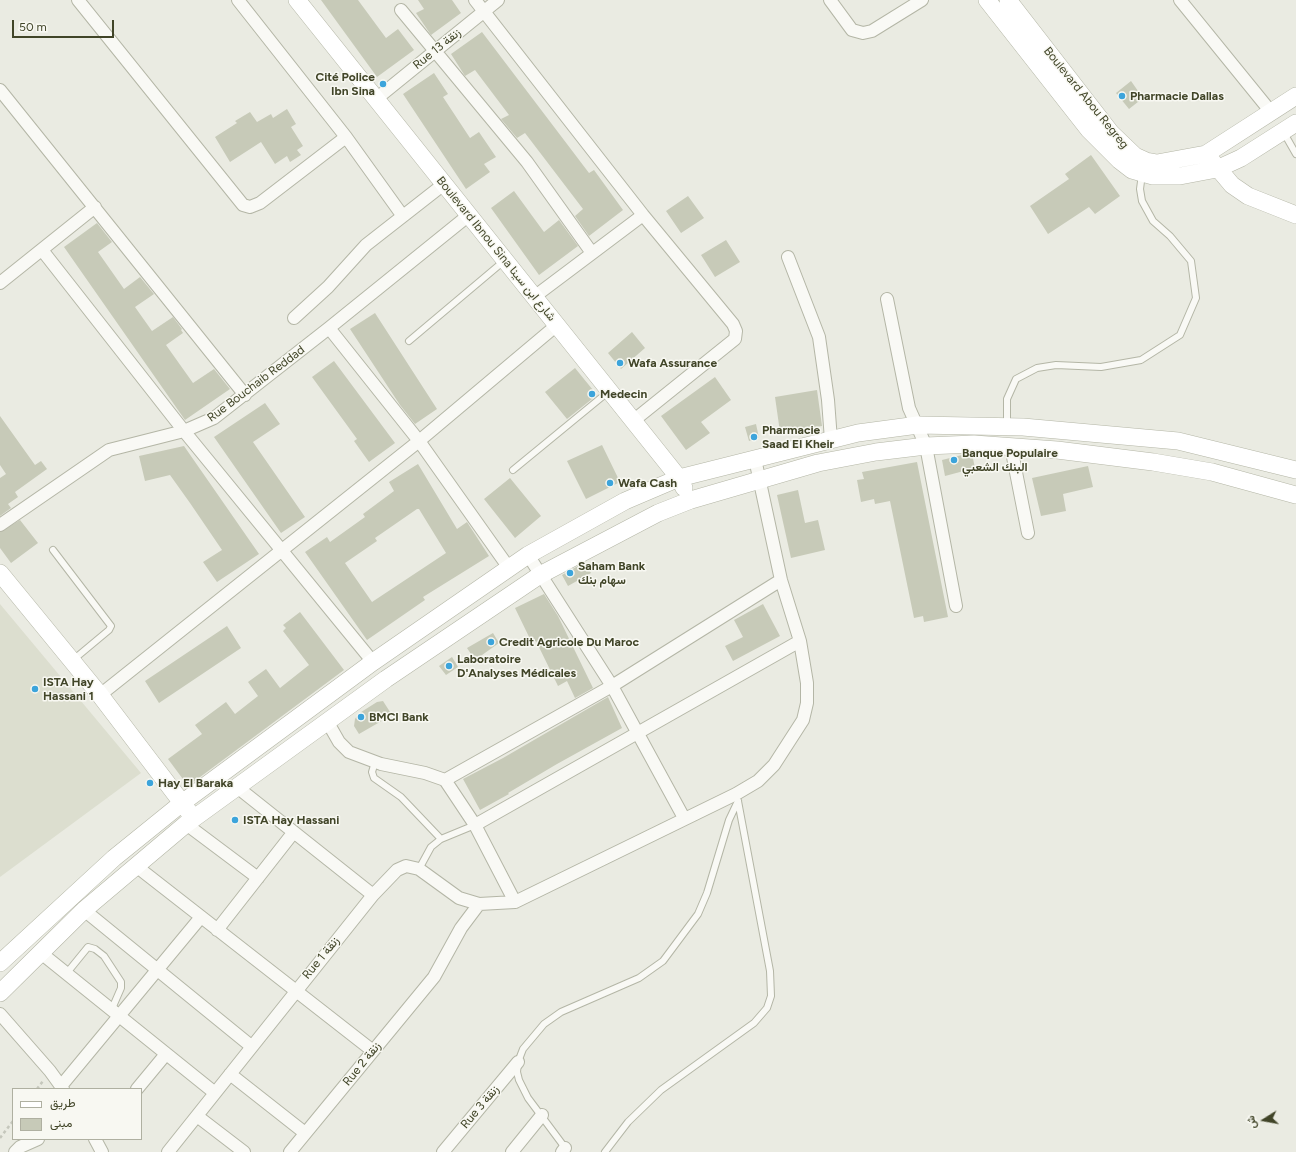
<!DOCTYPE html>
<html>
<head>
<meta charset="utf-8">
<style>
  body { margin:0 }
  #map { position:relative; width:1296px; height:1152px; overflow:hidden; background:#eaebe2; font-family:Figtree,Vazirmatn,sans-serif }
  canvas { display:block }
  .legend { position:absolute; left:12px; top:1088px; width:130px; height:52px; box-sizing:border-box; background:#f8f8f2; border:1px solid #afb0a1; margin:0; padding:5px 7px; list-style:none; font-size:12px; color:#414528 }
  .legend li { display:flex; align-items:center; gap:8px; height:20px }
  .legend b { width:20px; border:1px solid #afb0a1 }
  .north { position:absolute; left:1244px; top:1100px; width:40px; height:40px; -webkit-text-stroke:3px #f8f8f2; paint-order:stroke; rotate:259deg; font-size:11px; font-weight:700; line-height:16px; text-align:center; color:#414528 }
  .north::after { content:''; display:block; margin:auto; width:14px; height:18px; background:#414528; clip-path:polygon(50% 0,100% 100%,50% 72%,0 100%) }
  .scale { position:absolute; left:12px; top:20px; width:102px; height:18px; box-sizing:border-box; border:2px solid #414528; border-top:0; padding-left:5px; font-size:12px; line-height:14px; white-space:nowrap; color:#414528; -webkit-text-stroke:3px #f8f8f2; paint-order:stroke }
</style>
</head>
<body>
<div id="map">
<canvas width="1296" height="1152"></canvas>
<ul class="legend">
<li><b style="height:5px;background:#fff"></b>طريق</li>
<li><b style="height:11px;background:#c7cab8"></b>مبنى</li>
</ul>
<div class="north">ش</div>
<div class="scale">50 m</div>
</div>
<script>
const ctx = document.querySelector('canvas').getContext('2d');
ctx.lineJoin = 'round';
function paint(path, color) { ctx.fillStyle = color; ctx.fill(path, 'evenodd'); }
const poly = rows => new Path2D(rows.map(r => 'M' + r).join(''));
function strokePath(path, color, width, dash) { ctx.strokeStyle = color; ctx.lineWidth = width; ctx.lineCap = dash ? 'butt' : 'round'; ctx.setLineDash(dash || []); ctx.stroke(path); }
function write(font, color, halo, rows, align = 'center') {
  ctx.font = font + ' Figtree,Vazirmatn,sans-serif'; ctx.lineWidth = 3; ctx.setLineDash([]); ctx.textBaseline = 'middle'; ctx.strokeStyle = halo; ctx.fillStyle = color; for (const [text, x, y, turn = 0] of rows) {
    ctx.save(); ctx.translate(x, y); ctx.rotate((+turn || 0) * Math.PI / 180); ctx.textAlign = isNaN(turn) ? turn : align; if (halo) ctx.strokeText(text, 0, 0); ctx.fillText(text, 0, 0); ctx.restore();
  }
}
paint(poly([
  [0,604,141,773,0,877]
]), '#dcdecf');
paint(poly([
  [321,0,358,0,386,38,398,29,414,50,377,77],
  [418,0,452,0,461,13,431,35,416,13,424,9],
  [482,32,589,173,594,170,623,210,589,236,575,216,583,209,525,133,517,138,501,119,509,115,475,70,465,76,451,54],
  [434,73,448,94,443,97,470,138,479,132,496,157,484,164,490,172,466,189,403,94],
  [1131,81,1143,98,1129,109,1116,93],
  [287,109,296,124,291,127,303,146,297,150,301,155,290,162,287,156,275,164,261,142,230,162,215,137,237,123,235,121,250,112,257,122,271,114,273,118],
  [1091,155,1120,196,1095,214,1089,207,1048,234,1030,206,1069,179,1065,174],
  [514,191,544,232,559,220,578,246,539,275,491,208],
  [688,196,704,218,681,233,666,211],
  [97,223,112,242,98,252,124,289,140,277,154,294,135,307,152,331,173,317,182,329,181,330,183,333,166,345,193,383,214,369,230,389,185,420,64,247],
  [726,240,740,262,715,277,701,255],
  [375,313,437,409,415,424,400,405,350,329],
  [632,332,645,348,621,369,608,353],
  [334,361,395,443,369,462,354,441,357,439,312,377],
  [575,368,597,395,567,419,545,392],
  [715,377,731,400,701,422,710,433,686,450,661,416],
  [817,390,822,426,780,432,775,397],
  [265,403,280,424,253,442,305,517,281,533,214,437],
  [0,416,35,465,41,461,47,469,15,492,18,497,8,504,11,508,0,516,0,478,6,474,0,465],
  [756,424,759,438,749,441,745,427],
  [602,445,620,482,586,499,567,461],
  [184,446,259,554,217,582,203,562,222,550,190,503,170,475,145,481,139,456],
  [966,454,972,454,975,468,945,476,942,460],
  [917,462,948,617,924,622,923,616,914,618,890,501,875,504,874,499,861,502,857,480,864,479,862,472],
  [418,464,457,529,467,522,489,556,423,597,425,600,367,640,305,552,327,537,330,542,365,517,363,514,394,491,389,482],
  [417,509,419,509,446,553,372,602,345,563,377,541,375,538],
  [1088,466,1093,487,1063,494,1066,511,1041,516,1032,478],
  [510,478,541,516,515,538,484,499],
  [798,490,805,523,818,520,825,550,791,558,777,495],
  [20,520,38,543,11,563,0,548,0,532],
  [585,562,591,573,568,586,562,575],
  [544,594,558,616,593,688,575,698,567,681,558,686,536,641,532,643,515,608],
  [763,604,780,636,733,661,725,646,743,637,734,620],
  [300,612,344,670,188,786,168,759,202,734,195,725,226,702,235,714,258,696,248,682,266,669,280,688,309,665,283,631,286,628,283,625],
  [227,626,241,648,159,703,145,681],
  [493,633,499,643,475,660,467,648],
  [452,657,458,667,446,675,439,666],
  [608,697,622,728,557,764,508,793,509,794,480,810,463,779,503,758],
  [383,701,392,715,359,734,354,726,355,719,358,714,377,702]
]), '#c7cab8');
const lane = poly([
  [1284,133,1296,154],
  [409,341,504,261],
  [1007,426,1007,399,1016,379,1037,368,1056,365,1101,367,1141,360,1180,335,1196,298,1191,261,1170,236,1153,221,1142,201,1140,189,1142,174],
  [513,470,608,392],
  [53,550,111,626,109,630,73,660],
  [375,762,372,772,374,778,401,797,441,839],
  [419,869,431,847,441,839,475,825],
  [66,974,88,947,95,949,104,956,121,982,121,988,111,1011],
  [566,1149,528,1098,519,1080,517,1072,518,1062,523,1049,544,1024,561,1012,639,978,663,961,698,914,707,893,729,820,738,801],
  [605,1152,628,1122,661,1090,754,1023,767,1008,771,996,770,971,738,801]
]);
const street = poly([
  [78,0,243,205,250,207,260,203,346,137],
  [238,0,346,137,402,215],
  [475,0,643,215,733,324,736,331,735,339,633,421],
  [830,0,852,30,863,33,872,31,922,0],
  [1180,0,1271,112],
  [401,10,527,162,592,253],
  [0,90,245,395],
  [376,99,498,0],
  [42,250,184,431,373,662],
  [788,257,819,337,828,400,831,440],
  [0,283,95,207],
  [534,297,643,215],
  [887,299,909,408,926,446,956,606],
  [294,318,328,287,366,245,444,184],
  [329,328,419,441,509,568],
  [1011,447,1028,533],
  [0,525,109,450,184,431,214,418,329,328,469,215],
  [528,555,612,686,684,818],
  [100,695,419,441,557,325],
  [327,721,339,742,349,752,381,764,425,773,445,780,475,825,515,902,736,794,758,781,774,765,803,720,807,703,807,683,800,641,781,580,755,459],
  [445,780,612,686,781,580],
  [237,787,373,895],
  [186,824,258,878],
  [475,825,800,641],
  [136,866,373,1051],
  [84,910,251,1046],
  [217,930,293,833],
  [41,953,215,1093],
  [0,1014,50,1071,63,1089],
  [230,1074,305,1133],
  [61,1086,201,917],
  [137,1089,166,1054],
  [197,1116,244,1152],
  [95,1139,102,1152],
  [15,1152,20,1147,38,1139],
  [168,1152,373,895,397,870,406,866,419,869,459,898,479,904,515,902],
  [290,1152,434,977,461,928,479,904],
  [443,1152,518,1062],
  [512,1152,542,1115],
  [562,1152,565,1148]
]);
const secondary = poly([
  [297,0,679,478,684,488],
  [987,0,1089,130,1119,160,1132,170,1153,176,1180,176,1217,169,1241,158,1296,123],
  [1008,0,1111,133,1135,156,1146,161,1157,163,1206,154,1296,96],
  [1211,160,1232,185,1248,196,1296,215],
  [0,573,100,695,189,812],
  [0,963,114,858,182,803,373,662,528,555,625,501,679,478,858,433,918,425,1023,427,1178,441,1296,470],
  [0,993,84,910,186,824,386,679,540,575,658,513,691,500,818,463,876,452,926,446,974,444,1057,450,1153,462,1212,472,1296,495]
]);
strokePath(lane, '#b4b6a6', 8);
strokePath(street, '#b4b6a6', 14);
strokePath(secondary, '#b4b6a6', 18);
strokePath(poly([
  [37,1089,43,1081],
  [0,1138,13,1121]
]), '#c5c7bc', 2.5, [3, 3]);
strokePath(lane, '#f9f9f5', 6);
strokePath(street, '#f9f9f5', 12);
strokePath(secondary, '#fff', 17);
for (const [x, y, r, color] of [
  [383,84,4,"#3ca4db"],
  [1122,96,4,"#3ca4db"],
  [620,363,4,"#3ca4db"],
  [592,394,4,"#3ca4db"],
  [754,437,4,"#3ca4db"],
  [954,460,4,"#3ca4db"],
  [610,483,4,"#3ca4db"],
  [570,573,4,"#3ca4db"],
  [491,642,4,"#3ca4db"],
  [449,666,4,"#3ca4db"],
  [35,689,4,"#3ca4db"],
  [361,717,4,"#3ca4db"],
  [150,783,4,"#3ca4db"],
  [235,820,4,"#3ca4db"]
]) { const dot = new Path2D(); dot.arc(x, y, r, 0, 2 * Math.PI); ctx.fillStyle = color; ctx.fill(dot); strokePath(dot, '#f8f8f2', 1.5); }
write('12px', '#414528', '#f8f8f2', [
  ["Rue 13 زنقة",437,49,-39],
  ["Boulevard Abou Regreg",1086,98,51],
  ["Boulevard Ibnou Sina شارع ابن سينا",496,249,51],
  ["Rue Bouchaib Reddad",256,384,-37],
  ["Rue 1 زنقة",321,958,-51],
  ["Rue 2 زنقة",362,1064,-51],
  ["Rue 3 زنقة",480,1107,-50]
]);
write('bold 12px', '#414528', '#f8f8f2', [
  ["Cité Police",375,77,"right"],
  ["Ibn Sina",375,91,"right"],
  ["Pharmacie Dallas",1130,96],
  ["Wafa Assurance",628,363],
  ["Medecin",600,394],
  ["Pharmacie",762,430],
  ["Saad El Kheir",762,444],
  ["Banque Populaire",962,453],
  ["البنك الشعبي",962,467],
  ["Wafa Cash",618,483],
  ["Saham Bank",578,566],
  ["سهام بنك",578,580],
  ["Credit Agricole Du Maroc",499,642],
  ["Laboratoire",457,659],
  ["D'Analyses Médicales",457,673],
  ["ISTA Hay",43,682],
  ["Hassani 1",43,696],
  ["BMCI Bank",369,717],
  ["Hay El Baraka",158,783],
  ["ISTA Hay Hassani",243,820]
], 'left');
</script>
</body>
</html>
